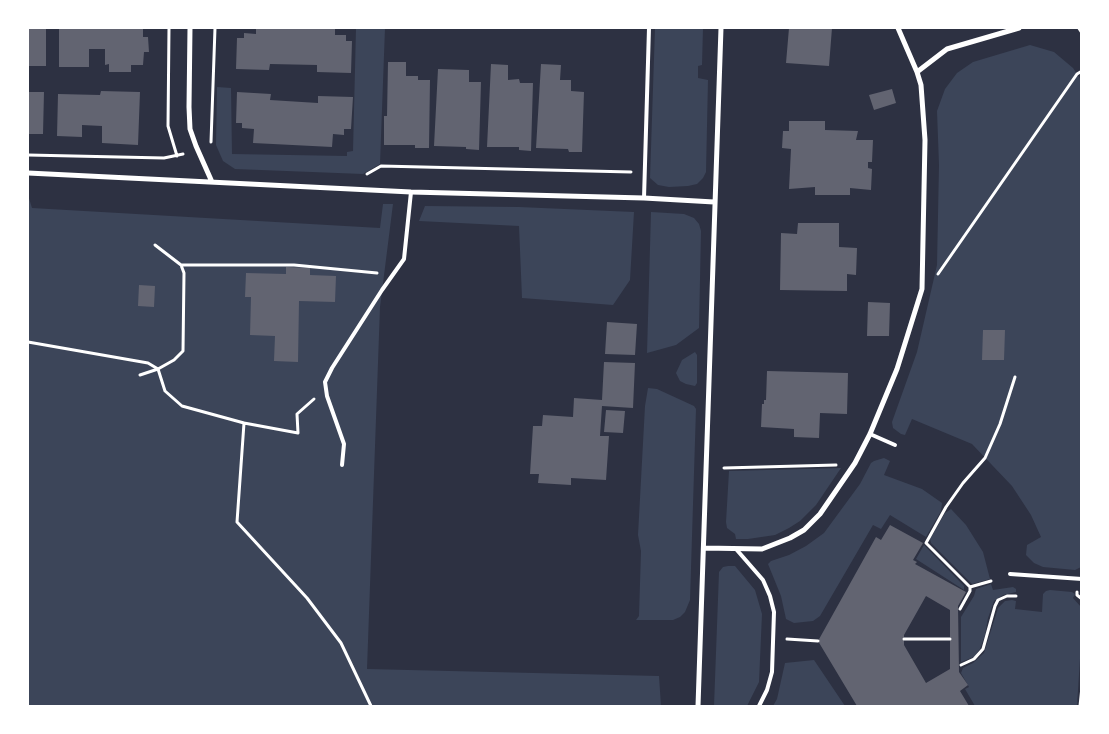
<!DOCTYPE html>
<html>
<head>
<meta charset="utf-8">
<style>
  body { margin:0 }
  #map { position:relative; width:1109px; height:734px; overflow:hidden; background:#2d3142; font-family:Figtree,sans-serif }
  canvas { display:block }
  .frame { position:absolute; inset:0; border:29px solid #fff; pointer-events:none }
</style>
</head>
<body>
<div id="map">
<canvas width="1109" height="734"></canvas>
<div class="frame"></div>
</div>
<script>
const ctx = document.querySelector('canvas').getContext('2d');
ctx.lineJoin = 'round';
function paint(path, color) { ctx.fillStyle = color; ctx.fill(path, 'evenodd'); }
const poly = rows => new Path2D(rows.map(r => 'M' + r).join(''));
function strokePath(path, color, width, dash) { ctx.strokeStyle = color; ctx.lineWidth = width; ctx.lineCap = dash ? 'butt' : 'round'; ctx.setLineDash(dash || []); ctx.stroke(path); }
paint(poly([
  [356,28,385,28,380,164,363,174,235,169,223,161,216,145,217,87,231,88,232,154,347,156,347,152,353,151],
  [655,28,703,28,702,65,698,66,698,78,708,80,706,172,703,178,697,184,688,186,669,187,658,185,650,178],
  [1030,45,1054,52,1073,68,1081,80,1081,567,1075,570,1043,567,1034,563,1026,555,1027,545,1041,537,1031,515,1012,486,972,444,912,419,905,435,901,434,893,428,892,422,917,352,937,265,939,165,937,111,945,89,957,73,973,62],
  [28,195,32,208,380,228,383,204,393,204,380,307,367,669,659,676,661,706,28,706],
  [425,206,519,207,634,212,630,280,613,305,522,298,519,226,419,221],
  [651,212,684,214,694,218,699,224,701,231,699,328,676,345,647,353],
  [695,352,697,355,697,383,695,386,686,384,680,381,676,373,682,360],
  [648,388,657,389,694,406,696,409,690,600,685,612,680,617,673,620,636,620,639,616,641,551,638,535,645,406],
  [884,458,890,461,884,475,922,489,942,503,941,511,926,537,890,515,881,529,873,525,820,616,813,621,794,623,786,619,781,596,768,564,771,561,789,555,806,546,824,533,860,484,871,463,874,461],
  [841,468,816,505,800,521,789,528,775,535,748,539,736,539,735,534,727,528,726,522,729,471],
  [951,509,966,525,983,552,990,579,972,584,931,543,930,539,945,513],
  [924,545,964,586,964,590,916,559],
  [728,566,735,566,755,590,762,614,759,682,747,706,714,706,719,572,723,567],
  [991,584,993,590,1013,587,1016,589,1016,592,1003,595,994,601,988,618,985,635,980,649,974,657,961,662,961,617,974,596,976,589],
  [1050,590,1072,592,1075,594,1073,598,1081,607,1081,643,1077,706,975,706,965,689,969,687,961,673,963,668,973,663,984,653,998,608,1005,601,1012,600,1016,601,1015,609,1042,612,1043,594,1046,591],
  [814,660,845,706,773,706,777,699,785,663]
]), '#3c4559');
paint(poly([
  [28,28,46,28,46,66,28,66],
  [59,28,143,28,143,37,148,37,149,52,144,52,143,65,131,65,131,72,109,72,109,64,105,65,105,49,89,49,89,67,59,67],
  [256,28,335,28,335,35,346,35,346,41,352,41,351,73,317,72,317,65,270,64,269,70,236,69,237,38,244,38,244,33,256,34],
  [789,28,832,28,829,66,786,63],
  [388,62,406,62,406,76,418,76,418,80,430,80,429,148,415,148,415,145,384,145,384,116,387,116],
  [491,64,508,65,508,80,519,79,520,83,533,83,531,151,519,150,519,147,487,147],
  [541,64,561,65,560,80,571,80,571,91,584,92,582,152,569,152,568,149,536,148],
  [438,69,469,70,469,82,481,82,479,150,466,149,466,147,434,146],
  [892,89,896,103,874,110,869,95],
  [101,91,140,92,138,145,102,143,102,126,82,125,82,137,57,136,58,94,100,95],
  [28,92,44,92,43,134,28,134],
  [237,92,271,94,270,100,318,103,318,96,353,97,351,129,344,129,344,135,333,134,332,147,253,143,254,129,242,128,242,123,236,123],
  [789,121,825,121,825,130,858,131,856,140,873,140,872,162,868,162,868,168,872,169,871,190,850,188,850,195,815,195,815,187,789,189,791,149,782,148,783,131,789,131],
  [798,223,839,223,839,247,857,248,856,275,847,274,847,291,780,290,781,233,797,234],
  [286,267,310,268,310,275,336,276,335,302,299,301,298,362,274,361,275,336,250,335,251,297,245,297,246,273,286,274],
  [139,285,155,286,154,307,138,306],
  [868,302,890,303,889,336,867,336],
  [607,322,637,324,635,355,605,354],
  [983,330,1005,330,1004,360,982,360],
  [604,362,635,363,633,408,602,406,600,436,609,436,606,480,571,478,571,485,538,483,539,474,530,474,533,426,542,426,543,415,573,417,574,398,602,400],
  [767,371,848,373,847,414,820,413,819,438,794,437,794,429,761,427,762,404,764,404,764,400,766,400],
  [606,410,625,411,623,433,604,432],
  [890,525,923,543,913,560,917,562,915,564,966,592,958,606,959,672,968,685,960,691,969,706,857,706,818,641,876,537,881,540],
  [926,596,950,610,950,669,926,683,904,645,904,635]
]), '#626471');
strokePath(poly([
  [169,28,168,126,177,156],
  [211,142,215,28],
  [28,155,164,158,183,154],
  [367,174,381,166,631,172],
  [181,265,294,265,377,273],
  [938,274,1077,74,1082,71],
  [28,342,148,363,158,369,165,391,182,406,244,423,237,522,307,598,341,643,371,706],
  [140,375,158,369,174,360,183,351,184,273,181,265,155,245],
  [244,423,298,433,297,414,314,399],
  [724,468,836,465],
  [970,587,991,581],
  [1077,592,1077,595,1082,599],
  [960,609,970,591,970,587,926,543,946,507,963,483,985,458,1000,424,1015,377],
  [787,639,818,641],
  [904,639,950,639],
  [961,665,974,659,983,649,995,606,998,600,1007,596,1016,596],
  [1080,706,1082,687]
]), '#fff', 3);
strokePath(poly([
  [644,198,649,28],
  [870,434,895,445],
  [342,465,344,444,327,396,325,382,332,368,382,290,404,259,411,192],
  [736,549,763,580,770,596,774,612,772,672,767,690,759,706],
  [1010,574,1082,579]
]), '#fff', 4);
strokePath(poly([
  [190,28,189,107,190,129,196,146,212,182],
  [898,28,917,72],
  [1080,28,1082,31],
  [28,173,411,192,644,198,714,202],
  [704,548,762,549,790,538,804,530,820,514,855,463,870,434,897,369,922,289,925,140,921,85,917,72,947,49,1019,28],
  [698,706,721,28]
]), '#fff', 5);
</script>
</body>
</html>
